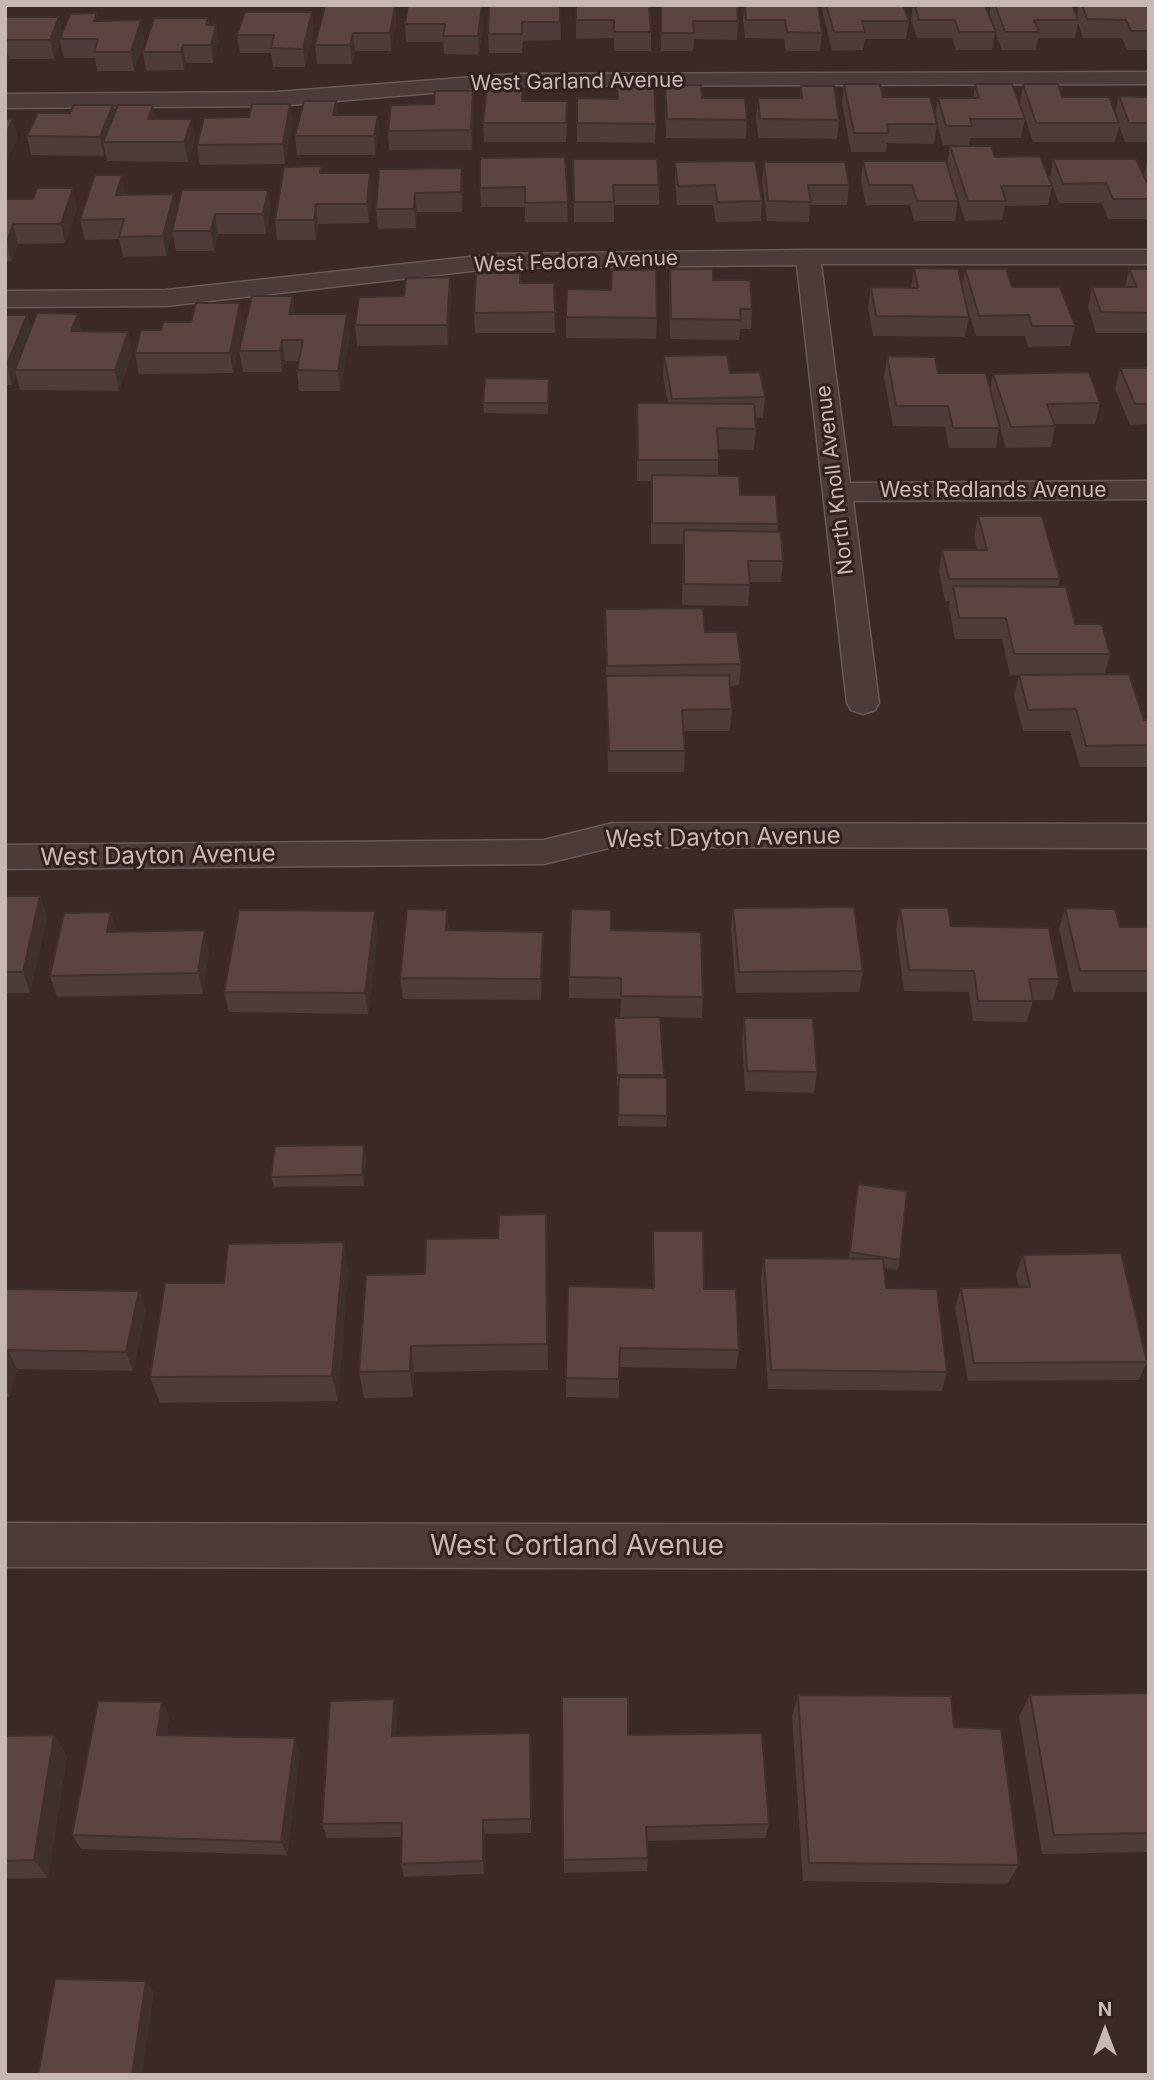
<!DOCTYPE html>
<html>
<head>
<meta charset="utf-8">
<style>
  body { margin:0 }
  #map { position:relative; width:1154px; height:2080px; overflow:hidden; background:#3c2824; font-family:Inter,sans-serif }
  canvas { display:block }
  .frame { position:absolute; inset:0; border:7px solid #c8b8b3; pointer-events:none }
  .north { position:absolute; left:1070px; top:1996px; width:70px; height:70px; -webkit-text-stroke:5px #31201d; paint-order:stroke; rotate:0deg; font-size:19px; font-weight:700; line-height:28px; text-align:center; color:#c8b8b3 }
  .north::after { content:''; display:block; margin:auto; width:24px; height:32px; background:#c8b8b3; clip-path:polygon(50% 0,100% 100%,50% 72%,0 100%) }
</style>
</head>
<body>
<div id="map">
<canvas width="1154" height="2080"></canvas>
<div class="frame"></div>
<div class="north">N</div>
</div>
<script>
const ctx = document.querySelector('canvas').getContext('2d');
ctx.lineJoin = 'round';
const poly = rows => new Path2D(rows.map(r => 'M' + r).join(''));
function strokePath(path, color, width, dash) { ctx.strokeStyle = color; ctx.lineWidth = width; ctx.lineCap = dash ? 'butt' : 'round'; ctx.setLineDash(dash || []); ctx.stroke(path); }
function paint(path, color) { ctx.fillStyle = color; ctx.fill(path, 'evenodd'); }
function write(font, color, halo, rows, align = 'center') {
  ctx.font = font + ' Inter,sans-serif'; ctx.lineWidth = 6; ctx.setLineDash([]); ctx.textBaseline = 'middle'; ctx.strokeStyle = halo; ctx.fillStyle = color; for (const [text, x, y, turn = 0] of rows) {
    ctx.save(); ctx.translate(x, y); ctx.rotate((+turn || 0) * Math.PI / 180); ctx.textAlign = isNaN(turn) ? turn : align; if (halo) ctx.strokeText(text, 0, 0); ctx.fillText(text, 0, 0); ctx.restore();
  }
}
const minor = poly([
  [1149,72,1149,84,514,86,277,106,5,108,5,94,277,92,514,74,1149,72],
  [808,250,1149,250,1149,264,821,264,850,483,1149,481,1149,499,853,501,879,703,875,710,863,714,851,710,847,703,797,265,497,268,166,306,5,307,5,291,166,290,497,254,808,250],
  [613,823,1149,824,1149,848,613,847,544,864,5,869,5,845,544,840,613,823],
  [5,1523,1149,1525,1149,1569,5,1567,5,1523]
]);
strokePath(minor, '#6a5956', 3);
paint(minor, '#4c3b38');
paint(poly([
  [560,5,561,40,523,41,522,53,489,53,488,34],
  [576,5,651,32,651,51,614,51,614,38,576,39],
  [660,5,737,5,738,21,737,40,694,39,693,51,661,51],
  [744,5,818,5,822,33,820,51,786,51,784,39,745,38,743,20],
  [821,5,903,5,909,21,906,39,865,39,863,50,832,51],
  [913,5,985,5,989,15,991,5,1072,5,1077,16,1079,5,1149,5,1149,50,1127,50,1122,38,1083,38,1078,23,1075,38,1038,38,1036,50,1002,50,995,32,992,50,956,50,952,38,917,38,911,20],
  [395,6,396,25,391,51,355,51,352,64,317,64,315,45],
  [5,17,59,17,62,33,98,21,141,20,144,39,134,71,97,71,95,58,64,58,60,41,54,59,9,59,5,67],
  [208,18,209,25,216,25,219,43,213,63,186,63,184,70,146,71,143,52],
  [405,24,483,24,479,55,444,54,443,42,406,42],
  [314,30,305,67,273,67,271,53,240,53,237,35],
  [844,84,883,97,937,124,934,144,887,143,886,152,851,152,842,103],
  [975,84,1025,119,1021,138,970,138,969,145,943,145,935,117,938,98,973,98],
  [1023,84,1115,113,1119,96,1149,97,1149,142,1125,142,1119,126,1115,142,1033,142,1020,103],
  [617,85,656,124,655,143,577,142,577,98,617,99],
  [665,85,702,98,747,120,746,139,666,138,665,103],
  [801,86,839,120,837,139,758,138,756,117,758,98,800,98],
  [523,87,523,101,567,120,566,142,484,142,483,123],
  [336,101,338,115,378,115,379,134,375,155,297,155,295,136],
  [290,104,292,123,285,164,200,165,197,145,249,117],
  [113,105,115,113,153,105,155,119,192,119,195,139,188,162,107,161,105,152,104,156,31,155,27,136,70,113],
  [474,110,472,150,389,150,388,131],
  [950,146,995,157,1052,186,1048,205,1005,206,1002,220,965,221,952,179,958,201,955,221,914,221,910,205,866,205,861,181,863,161,947,166],
  [565,157,568,222,525,222,525,207,481,207,480,188],
  [573,159,659,185,659,205,614,205,614,222,574,222],
  [1053,159,1144,176,1147,161,1149,161,1149,219,1108,219,1102,203,1059,203,1050,179],
  [675,162,762,201,761,221,716,222,713,205,677,205,675,182],
  [764,162,849,185,847,205,810,205,809,222,767,221,762,181],
  [379,169,463,187,462,212,417,212,416,228,378,229,376,209],
  [322,173,370,173,372,193,369,223,318,224,316,240,277,240,275,220],
  [268,190,270,209,266,234,218,234,214,251,176,251,172,233,166,256,123,257,119,239,85,240,80,220,126,195,177,211],
  [5,199,77,208,65,243,18,244,11,261,5,261],
  [914,268,962,288,965,269,1012,287,1075,326,1070,346,1028,347,1025,336,976,336,964,297,969,317,965,337,873,336,868,308,871,287,911,288],
  [670,269,713,280,752,309,751,329,740,329,739,340,670,339,669,289],
  [1129,269,1149,269,1149,333,1096,333,1088,307,1092,287,1125,287],
  [450,277,451,297,448,345,357,346,355,325,404,296],
  [521,283,554,283,555,333,475,333,474,313],
  [611,290,657,318,656,339,566,338,566,317],
  [293,296,295,314,350,334,340,391,299,391,297,370,299,361,285,361,282,372,243,372,239,351],
  [5,315,27,315,31,330,128,332,132,353,119,391,20,390,16,375,12,385,5,385],
  [243,323,233,373,139,374,135,353,161,330],
  [664,356,730,373,765,397,763,418,755,418,756,429,754,450,718,449,718,476,740,495,778,524,777,532,783,561,781,582,750,582,748,606,682,605,683,544,651,544,651,481,637,481,637,403,668,403,663,376],
  [887,356,990,389,993,374,1100,403,1095,424,1055,424,1055,426,1051,447,1006,448,999,426,996,448,949,448,945,427,893,426,884,377],
  [1120,368,1149,368,1149,424,1130,425,1115,389],
  [549,389,548,414,484,413,483,403],
  [978,516,1060,579,1058,587,1075,624,1110,654,1105,674,1144,720,1149,720,1149,767,1080,767,1070,731,1023,731,1014,696,1019,675,1010,675,1002,639,955,639,949,607,950,601,945,601,939,571,942,550,977,550,974,537],
  [605,609,705,632,741,664,739,685,730,686,732,709,730,731,684,731,685,751,684,772,608,772],
  [5,896,40,896,47,917,30,993,5,993],
  [733,908,863,971,859,992,736,993,731,929],
  [900,908,951,926,1059,979,1053,1000,1033,1000,1027,1022,973,1021,969,992,904,991,896,929],
  [1065,908,1120,927,1149,927,1149,992,1073,992,1059,929],
  [447,910,449,930,543,953,541,1000,403,999,400,978],
  [111,912,117,932,209,951,203,994,57,997,50,976],
  [611,930,703,997,702,1018,661,1017,667,1116,666,1127,618,1126,619,1086,617,1086,614,1018,652,1017,620,1017,621,999,569,998,569,977],
  [378,932,368,1014,229,1012,224,992],
  [744,1018,817,1072,814,1093,745,1091,742,1038],
  [364,1145,366,1155,364,1186,274,1187,271,1177],
  [858,1184,900,1260,898,1270,884,1268,886,1288,947,1372,942,1391,768,1389,761,1278,764,1258,849,1259],
  [546,1214,548,1370,414,1372,413,1397,364,1398,359,1372,425,1274],
  [653,1231,704,1289,739,1350,736,1369,619,1367,619,1398,566,1397,566,1378,653,1288,652,1250],
  [1023,1255,1147,1362,1139,1380,968,1381,955,1307,961,1288,1019,1287,1016,1274],
  [348,1269,338,1401,160,1403,150,1377,224,1283],
  [5,1289,139,1291,146,1310,133,1371,17,1369,10,1397,5,1396],
  [1149,1693,1149,1852,1042,1854,1019,1716,1030,1695],
  [798,1695,1019,1865,1007,1884,803,1881,792,1716],
  [562,1697,769,1824,765,1838,647,1841,648,1858,647,1871,564,1873],
  [394,1699,397,1714,396,1736,531,1748,531,1833,485,1834,484,1874,404,1877,401,1864,402,1837,327,1838,322,1824],
  [162,1702,169,1717,166,1735,300,1753,287,1855,81,1849,72,1835],
  [54,1735,67,1756,48,1878,5,1879,5,1736]
]), '#4f3b37');
paint(poly([
  [482,5,483,24,479,55,478,36],
  [395,6,396,25,391,51,390,33],
  [312,12,314,30,305,67,303,49],
  [59,17,62,35,60,39,60,41,54,59,50,40],
  [141,20,144,39,134,71,131,52],
  [216,25,219,43,213,63,211,45],
  [353,33,355,51,352,64,350,45],
  [5,44,9,59,5,67],
  [183,45,186,63,184,70,181,52],
  [473,91,474,110,472,150,471,130],
  [336,101,338,120,333,115],
  [290,104,292,123,285,164,283,144],
  [113,105,117,124,103,142,105,152,104,156,100,137],
  [153,105,156,124,148,119],
  [378,115,379,134,375,155,374,136],
  [13,119,18,138,5,164,5,136],
  [192,119,195,139,188,162,184,142],
  [462,168,463,187,462,212,461,192],
  [370,173,372,193,369,223,367,204],
  [122,175,126,194,116,195],
  [73,188,77,208,65,243,61,224],
  [268,190,270,209,266,234,263,214],
  [415,193,417,212,416,228,414,209],
  [174,194,178,214,166,256,163,236],
  [316,204,318,224,316,240,314,220],
  [215,214,218,234,214,251,211,231],
  [13,224,18,244,11,261,7,241],
  [450,277,451,297,448,345,447,325],
  [293,296,295,316,289,314],
  [240,303,243,323,233,373,230,353],
  [78,314,82,334,71,331],
  [347,314,350,334,340,391,338,371],
  [27,315,32,336,15,370,16,375,12,385,7,364],
  [128,332,132,353,119,391,115,370],
  [282,340,285,361,282,372,280,351],
  [40,896,47,917,30,993,23,972],
  [447,910,449,931,446,930],
  [375,911,378,932,368,1014,365,993],
  [111,912,117,933,107,932],
  [205,930,209,951,203,994,198,973],
  [543,932,543,953,541,1000,541,979],
  [364,1145,366,1155,364,1186,362,1175],
  [344,1242,348,1269,338,1401,332,1376],
  [139,1291,146,1310,133,1371,126,1352],
  [411,1346,414,1372,413,1397,410,1371],
  [8,1350,17,1369,10,1397,5,1387,5,1362],
  [394,1699,397,1714,396,1751,392,1736],
  [162,1702,169,1717,164,1749,157,1735],
  [530,1733,531,1748,531,1833,531,1819],
  [54,1735,67,1756,48,1878,34,1860],
  [295,1738,300,1753,287,1855,281,1842],
  [483,1820,485,1834,484,1874,483,1861],
  [146,1981,154,1992,142,2075,132,2075]
]), '#40302d');
const building = poly([
  [408,5,482,5,478,36,443,36,445,24,405,24,408,5],
  [489,5,560,5,560,22,522,22,522,34,488,34,489,5],
  [576,5,649,5,651,32,614,32,614,20,576,20,576,5],
  [661,5,737,5,738,21,693,21,694,33,661,33,661,5],
  [745,5,818,5,822,33,787,32,785,20,746,20,745,5],
  [826,5,903,5,909,21,862,21,865,32,834,32,826,5],
  [915,5,985,5,996,32,959,32,955,20,919,20,915,5],
  [995,5,1072,5,1078,20,1034,20,1039,32,1005,32,995,5],
  [1082,5,1149,5,1149,31,1131,31,1126,20,1087,19,1082,5],
  [325,6,395,6,390,33,353,33,350,45,315,45,325,6],
  [245,12,312,12,303,49,271,48,274,35,237,35,245,12],
  [97,13,94,21,141,20,131,52,94,52,98,39,60,39,70,14,97,13],
  [5,17,59,17,50,40,5,40,5,17],
  [154,18,208,18,206,25,216,25,211,45,183,45,181,52,143,52,154,18],
  [844,84,880,84,883,97,930,97,937,124,887,124,888,133,854,133,844,84],
  [975,84,1012,84,1025,119,970,119,972,126,946,126,938,98,979,98,975,84],
  [1023,84,1058,84,1062,97,1109,97,1119,123,1036,123,1023,84],
  [617,85,654,85,656,124,577,123,577,98,618,99,617,85],
  [665,85,701,85,702,98,745,98,747,120,667,119,665,85],
  [801,86,834,86,839,120,760,119,758,98,802,98,801,86],
  [487,87,523,87,522,101,567,101,566,123,483,123,487,87],
  [435,91,473,91,471,130,388,131,391,105,434,104,435,91],
  [1119,96,1149,97,1149,123,1129,123,1119,96],
  [304,101,336,101,333,115,378,115,374,136,295,136,304,101],
  [252,104,290,104,283,144,197,145,204,118,249,117,252,104],
  [74,105,113,105,100,137,27,136,38,113,70,113,74,105],
  [118,105,153,105,148,119,192,119,184,142,103,142,118,105],
  [5,119,13,119,5,136,5,119],
  [950,146,991,146,995,157,1040,156,1052,186,1001,186,1006,201,968,201,950,146],
  [565,157,568,202,525,203,525,187,480,188,480,158,565,157],
  [573,159,657,159,659,185,613,185,614,202,574,202,573,159],
  [1053,159,1136,159,1149,187,1149,199,1113,199,1106,183,1063,184,1053,159],
  [755,161,762,201,717,202,715,185,678,186,675,162,755,161],
  [863,161,946,161,958,201,917,201,912,185,869,185,863,161],
  [764,162,845,162,849,185,808,185,811,202,768,201,764,162],
  [321,166,320,173,370,173,367,204,316,204,314,220,275,220,284,167,321,166],
  [462,168,461,192,415,193,414,209,376,209,379,169,462,168],
  [95,175,122,175,116,195,174,194,163,236,119,237,124,219,80,220,95,175],
  [37,188,73,188,61,224,13,224,7,241,5,241,5,199,33,199,37,188],
  [182,190,268,190,263,214,215,214,211,231,172,231,182,190],
  [914,268,958,269,969,317,876,316,871,287,918,288,914,268],
  [670,269,713,269,713,280,750,280,752,309,740,309,741,320,671,319,670,269],
  [965,269,1006,269,1012,287,1060,287,1075,326,1032,326,1029,315,979,316,965,269],
  [1129,269,1149,269,1149,313,1101,312,1092,287,1137,287,1129,269],
  [612,270,656,270,657,318,566,317,567,289,611,290,612,270],
  [476,273,520,273,520,283,554,283,555,312,474,313,476,273],
  [450,277,447,325,355,325,359,297,404,296,406,278,450,277],
  [252,296,293,296,289,314,347,314,338,371,297,370,303,340,282,340,280,351,239,351,252,296],
  [196,303,240,303,230,353,135,353,141,330,161,330,163,322,191,322,196,303],
  [37,313,78,314,71,331,128,332,115,370,15,370,37,313],
  [5,315,27,315,7,364,5,364,5,315],
  [727,355,730,373,760,372,765,397,672,399,664,356,727,355],
  [887,356,935,357,938,373,986,373,1000,428,953,428,948,406,896,406,887,356],
  [1120,368,1149,368,1149,404,1135,404,1120,368],
  [1089,372,1100,403,1047,404,1055,426,1011,427,993,374,1089,372],
  [485,378,549,379,548,403,483,403,485,378],
  [637,403,754,404,756,429,717,428,719,460,638,460,637,403],
  [652,475,739,476,740,495,776,495,778,524,652,523,652,475],
  [978,516,1042,516,1060,579,949,579,942,550,987,550,978,516],
  [684,530,781,532,783,561,748,561,750,585,684,584,684,530],
  [953,586,1066,587,1075,624,1102,624,1110,654,1014,654,1006,618,959,618,953,586],
  [703,608,705,632,737,632,741,664,607,666,605,609,703,608],
  [1129,674,1144,720,1149,720,1149,745,1086,746,1076,709,1028,710,1019,675,1129,674],
  [729,675,732,709,682,710,685,751,609,751,606,676,729,675],
  [5,896,40,896,23,972,5,972,5,896],
  [854,907,863,971,739,972,733,908,854,907],
  [900,908,948,908,951,926,1049,928,1059,979,1029,979,1033,1001,978,1001,974,971,909,970,900,908],
  [1065,908,1115,909,1120,927,1149,927,1149,971,1080,971,1065,908],
  [407,909,447,910,446,930,543,932,541,979,400,978,407,909],
  [571,909,611,910,611,930,701,932,703,997,621,996,621,978,569,977,571,909],
  [239,910,375,911,365,993,224,992,239,910],
  [111,912,107,932,205,930,198,973,50,976,64,913,111,912],
  [660,1017,664,1075,617,1075,614,1018,660,1017],
  [744,1018,813,1018,817,1072,747,1071,744,1018],
  [619,1077,667,1078,667,1116,618,1115,619,1077],
  [364,1145,362,1175,271,1177,275,1146,364,1145],
  [858,1184,907,1191,900,1260,850,1252,858,1184],
  [546,1214,547,1344,411,1346,410,1371,359,1372,366,1275,425,1274,426,1239,498,1238,499,1215,546,1214],
  [653,1231,703,1231,704,1289,736,1289,739,1350,620,1348,619,1379,566,1378,568,1286,654,1288,653,1231],
  [344,1242,332,1376,150,1377,165,1283,224,1283,228,1244,344,1242],
  [1121,1253,1147,1362,974,1363,961,1288,1030,1287,1023,1255,1121,1253],
  [764,1258,883,1259,886,1288,937,1289,947,1372,771,1370,764,1258],
  [5,1289,139,1291,126,1352,8,1350,5,1362,5,1289],
  [1149,1693,1149,1833,1054,1835,1030,1695,1149,1693],
  [798,1695,951,1696,954,1727,1001,1729,1019,1865,809,1863,798,1695],
  [562,1697,628,1697,628,1735,762,1733,769,1824,646,1827,648,1858,563,1860,562,1697],
  [394,1699,392,1736,530,1733,531,1819,483,1820,483,1861,401,1864,402,1823,322,1824,330,1701,394,1699],
  [98,1701,162,1702,157,1735,295,1738,281,1842,72,1835,98,1701],
  [54,1735,34,1860,5,1861,5,1736,54,1735],
  [55,1979,146,1981,132,2075,38,2075,55,1979]
]);
paint(building, '#5c4540');
strokePath(building, '#40302d', 2);
write('21px', '#c8b8b3', '#31201d', [
  ["West Garland Avenue",577,82,-1],
  ["West Fedora Avenue",576,262,-2],
  ["North Knoll Avenue",835,480,-97],
  ["West Redlands Avenue",993,491]
]);
write('24px', '#c8b8b3', '#31201d', [
  ["West Dayton Avenue",723,838,-1],
  ["West Dayton Avenue",158,856,-1]
]);
write('28px', '#c8b8b3', '#31201d', [
  ["West Cortland Avenue",577,1547]
]);
</script>
</body>
</html>
